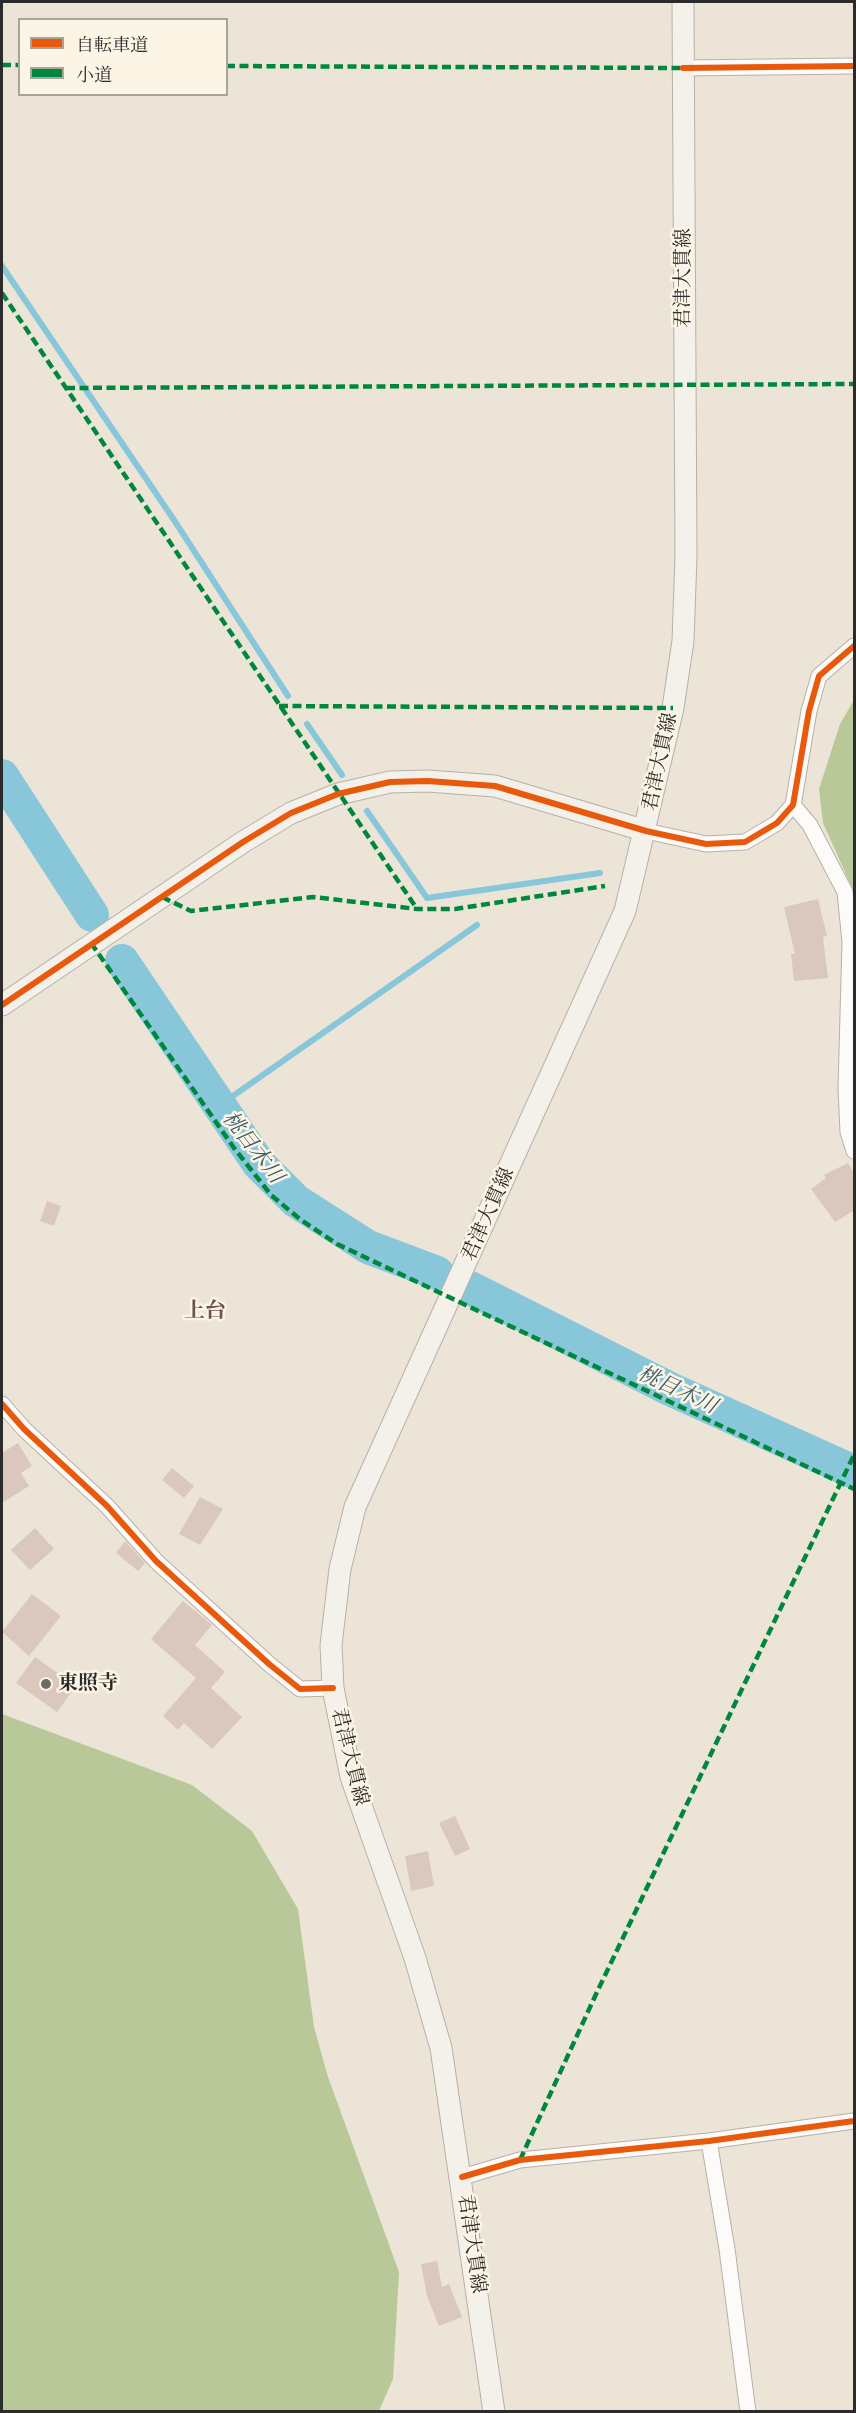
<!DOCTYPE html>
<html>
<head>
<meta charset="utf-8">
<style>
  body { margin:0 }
  #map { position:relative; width:856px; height:2413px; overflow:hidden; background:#ece4d6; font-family:"Libre Bodoni","Noto Serif JP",serif }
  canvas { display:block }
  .frame { position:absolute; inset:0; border:3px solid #2b2b2b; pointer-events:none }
  .legend { position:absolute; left:18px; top:18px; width:210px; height:78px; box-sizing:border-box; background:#fcf5e5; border:2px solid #a8a49b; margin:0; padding:8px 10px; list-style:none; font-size:18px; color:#2b2b2b }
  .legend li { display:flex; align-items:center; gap:12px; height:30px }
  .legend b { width:30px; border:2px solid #a8a49b }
</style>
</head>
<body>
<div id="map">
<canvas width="856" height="2413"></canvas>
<div class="frame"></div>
<ul class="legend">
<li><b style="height:8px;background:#e8590c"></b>自転車道</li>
<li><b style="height:8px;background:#00873e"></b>小道</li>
</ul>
</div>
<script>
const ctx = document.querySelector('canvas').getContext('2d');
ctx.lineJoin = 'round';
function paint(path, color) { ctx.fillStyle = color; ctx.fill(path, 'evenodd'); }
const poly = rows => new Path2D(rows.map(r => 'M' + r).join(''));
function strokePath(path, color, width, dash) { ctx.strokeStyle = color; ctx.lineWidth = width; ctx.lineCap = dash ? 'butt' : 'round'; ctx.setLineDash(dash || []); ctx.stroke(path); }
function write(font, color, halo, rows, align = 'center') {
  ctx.font = font + ' "Libre Bodoni","Noto Serif JP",serif'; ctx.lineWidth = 5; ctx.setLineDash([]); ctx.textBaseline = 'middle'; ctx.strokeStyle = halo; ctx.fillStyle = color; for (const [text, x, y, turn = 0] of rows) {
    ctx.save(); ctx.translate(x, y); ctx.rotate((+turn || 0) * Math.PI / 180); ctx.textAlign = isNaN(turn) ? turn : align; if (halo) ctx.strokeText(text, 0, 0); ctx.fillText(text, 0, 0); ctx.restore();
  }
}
paint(poly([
  [854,700,854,892,823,823,819,789,840,724],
  [2,1714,192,1785,252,1831,298,1909,314,2027,328,2077,399,2272,393,2379,379,2411,2,2411]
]), '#b9c898');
strokePath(poly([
  [2,266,174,520,288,696],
  [307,724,342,775],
  [367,811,427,898,600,873],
  [220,1105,477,925]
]), '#88c7da', 6);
strokePath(poly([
  [2,776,92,915],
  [122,961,259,1164,296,1201,368,1247,437,1273],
  [470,1288,670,1389,854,1472]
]), '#88c7da', 34);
paint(poly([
  [818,899,827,936,823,937,828,978,794,981,791,954,795,954,784,907],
  [848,1163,855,1175,855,1210,835,1222,811,1189,826,1178,824,1175],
  [47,1201,61,1206,54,1226,40,1221],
  [18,1443,32,1466,21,1473,29,1486,2,1503,2,1453],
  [172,1468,194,1486,184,1498,162,1480],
  [200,1497,223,1509,200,1545,179,1534],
  [35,1528,54,1549,30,1570,11,1550],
  [125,1541,145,1563,138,1571,116,1553],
  [32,1594,61,1616,29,1656,2,1632],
  [183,1601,212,1625,195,1645,225,1672,211,1688,242,1717,212,1749,184,1723,178,1730,163,1716,196,1678,151,1639],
  [35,1657,76,1686,57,1712,16,1683],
  [455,1816,470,1849,455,1856,439,1823],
  [428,1851,434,1886,411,1891,405,1856],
  [437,2261,442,2287,449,2284,462,2317,439,2326,427,2296,421,2264]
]), '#dac8bf');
const street = poly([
  [683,68,854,66],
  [793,805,810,825,845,892,850,942,846,1088,848,1132,854,1151],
  [646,831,706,844,745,842,777,823,793,805,809,711,819,676,854,646],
  [2,1404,24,1429,107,1506,156,1561,269,1664,300,1689,333,1688],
  [709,2141,727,2249,748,2412],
  [462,2177,520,2160,709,2141,854,2121]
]);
const secondary = poly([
  [2,1005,243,842,291,813,338,794,390,782,428,781,495,786,646,831],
  [494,2412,441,2048,415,1958,351,1777,333,1688,331,1645,340,1569,355,1507,625,911,673,708,683,641,686,556,683,2]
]);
strokePath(street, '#b6b1a8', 17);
strokePath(secondary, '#b6b1a8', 23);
strokePath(street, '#fcfbf9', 15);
strokePath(secondary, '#f4f1ea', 21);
strokePath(poly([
  [2,65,20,65],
  [226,66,683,68],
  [2,293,417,909],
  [66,388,854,384],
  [279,706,673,708],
  [162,897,191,911,313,897,417,909,455,909,605,886],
  [91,943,234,1148,271,1195,301,1220,337,1244,854,1489],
  [520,2160,597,1992,854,1455]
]), '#00873e', 4.5, [9, 4.5]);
strokePath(poly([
  [683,68,854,66],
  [2,1005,243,842,291,813,338,794,390,782,428,781,495,786,646,831,706,844,745,842,777,823,793,805,809,711,819,676,854,646],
  [2,1404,24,1429,107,1506,156,1561,269,1664,300,1689,333,1688],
  [462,2177,520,2160,709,2141,854,2121]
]), '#e8590c', 6);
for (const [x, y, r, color] of [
  [46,1684,6,"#6f6c67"]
]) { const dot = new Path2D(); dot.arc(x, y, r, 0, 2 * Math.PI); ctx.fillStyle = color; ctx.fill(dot); strokePath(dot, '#fcf5e5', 2); }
write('20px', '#2b2b2b', '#fcf5e5', [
  ["君津大貫線",684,278,-90],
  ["君津大貫線",661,762,-78],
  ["君津大貫線",489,1215,-66],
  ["君津大貫線",349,1757,76],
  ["君津大貫線",471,2244,82]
]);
write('bold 20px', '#2b2b2b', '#fcf5e5', [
  ["東照寺",58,1684]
], 'left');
write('italic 21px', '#3c5d69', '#fcf5e5', [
  ["桃目木川",252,1148,52],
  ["桃目木川",677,1391,25]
]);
write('bold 21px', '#6e534e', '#fcf5e5', [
  ["上台",205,1312]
]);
</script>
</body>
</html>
